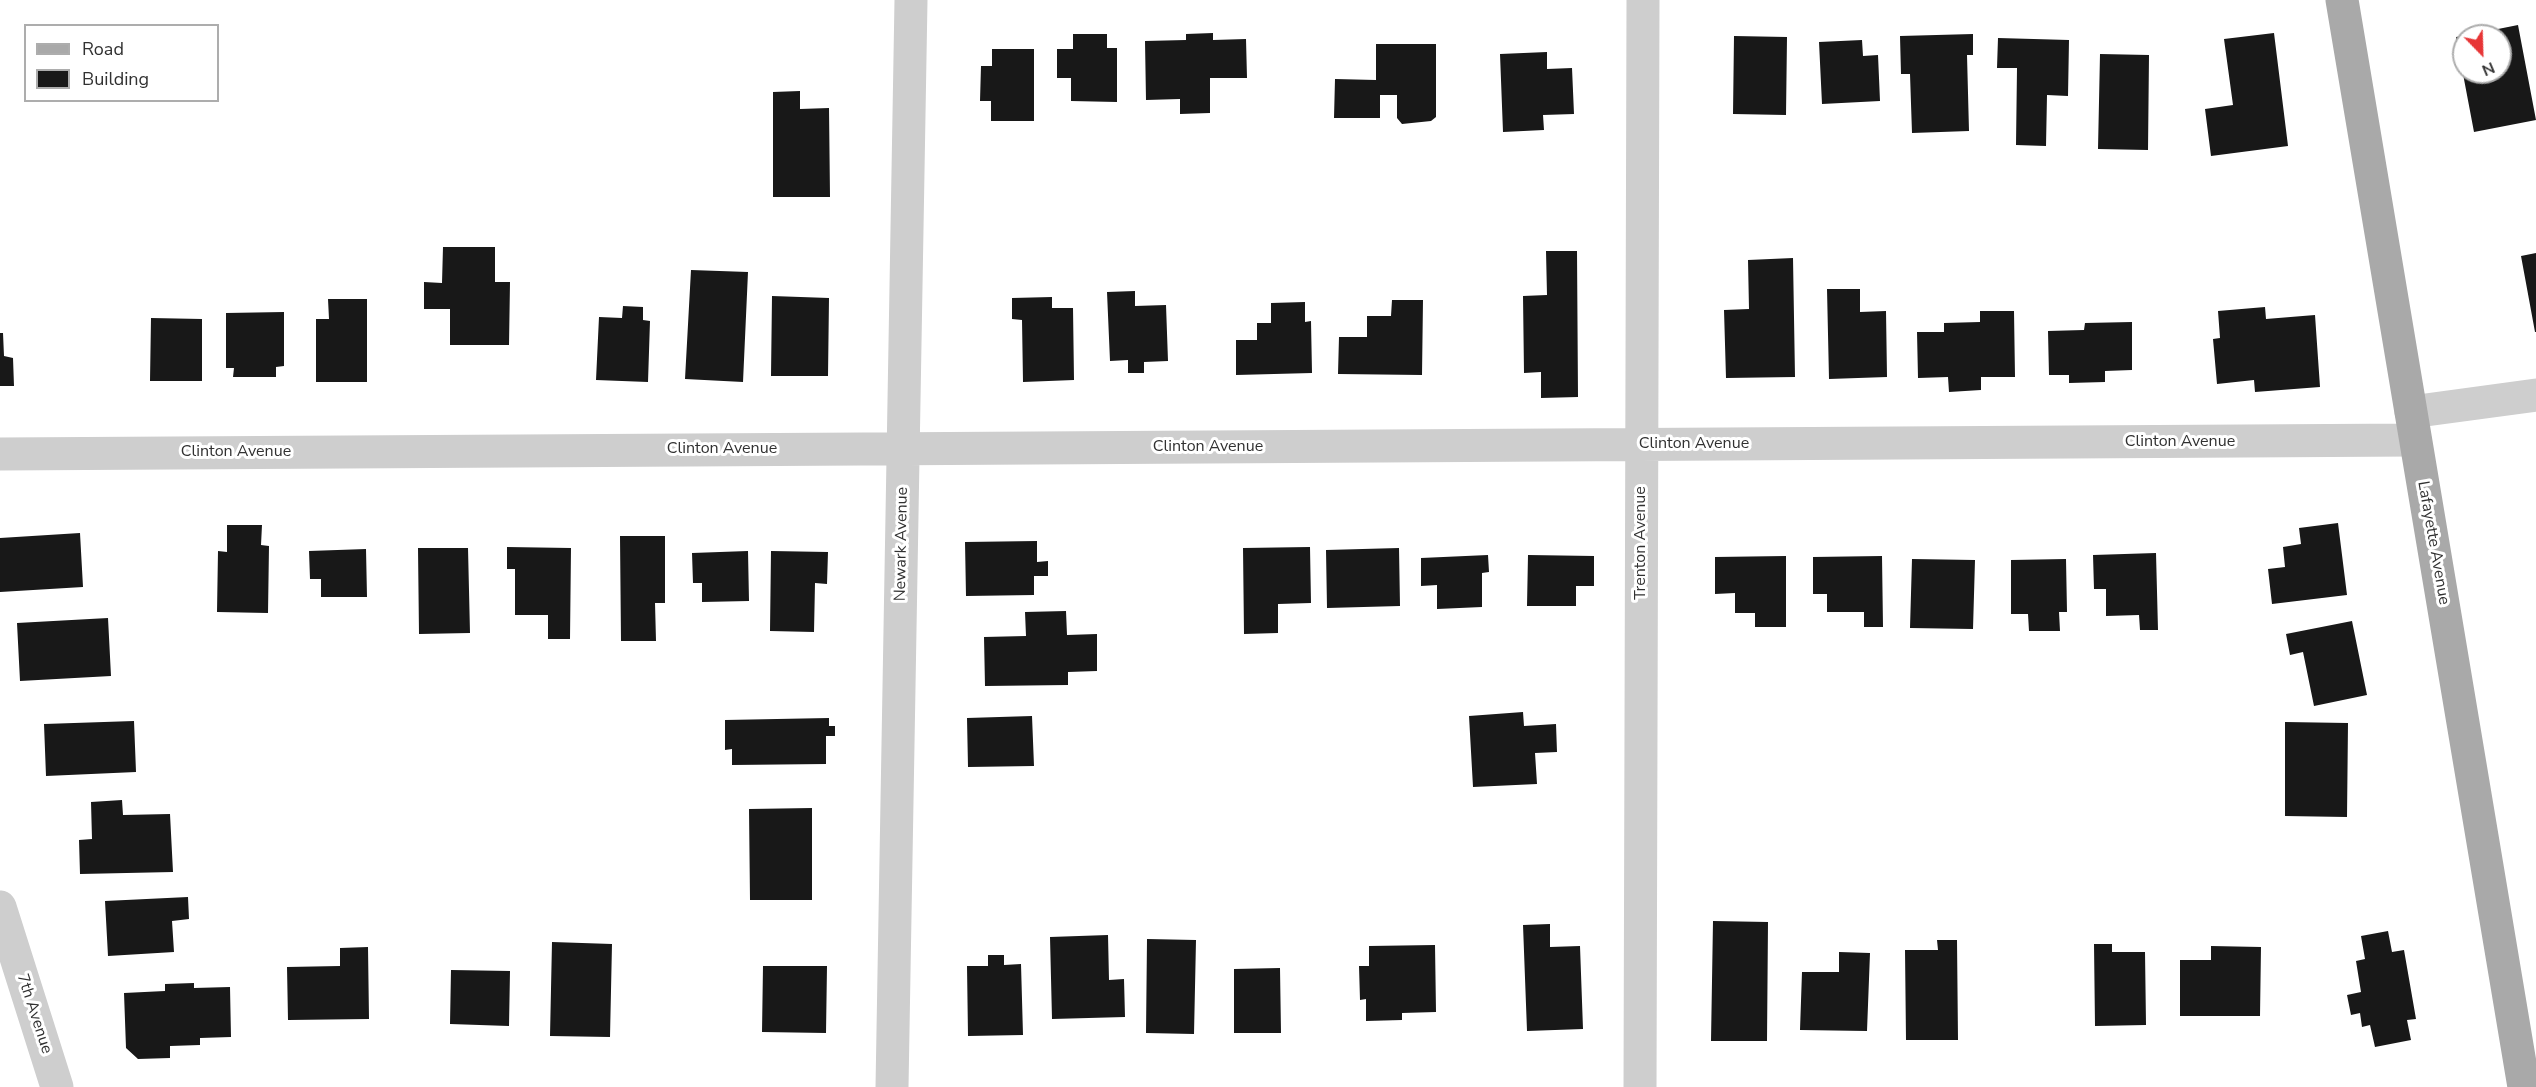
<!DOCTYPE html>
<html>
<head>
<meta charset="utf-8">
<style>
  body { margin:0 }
  #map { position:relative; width:2536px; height:1087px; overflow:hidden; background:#fff; font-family:"Nunito Sans",sans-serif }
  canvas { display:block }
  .legend { position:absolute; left:24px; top:24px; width:195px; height:78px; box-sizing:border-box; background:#fff; border:2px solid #adadad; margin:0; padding:8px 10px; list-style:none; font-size:18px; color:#313131 }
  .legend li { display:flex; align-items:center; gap:12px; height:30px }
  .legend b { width:30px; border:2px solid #adadad }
  .north { position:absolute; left:2452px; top:24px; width:60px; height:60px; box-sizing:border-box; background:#fff; border:2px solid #adadad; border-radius:50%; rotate:157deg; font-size:16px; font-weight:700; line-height:24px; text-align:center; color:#313131 }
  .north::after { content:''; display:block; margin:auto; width:21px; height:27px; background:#e73536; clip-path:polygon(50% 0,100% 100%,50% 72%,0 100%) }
</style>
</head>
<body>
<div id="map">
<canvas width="2536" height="1087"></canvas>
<ul class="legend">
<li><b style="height:8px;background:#a9a9a9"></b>Road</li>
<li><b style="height:16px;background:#181818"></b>Building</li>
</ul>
<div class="north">N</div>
</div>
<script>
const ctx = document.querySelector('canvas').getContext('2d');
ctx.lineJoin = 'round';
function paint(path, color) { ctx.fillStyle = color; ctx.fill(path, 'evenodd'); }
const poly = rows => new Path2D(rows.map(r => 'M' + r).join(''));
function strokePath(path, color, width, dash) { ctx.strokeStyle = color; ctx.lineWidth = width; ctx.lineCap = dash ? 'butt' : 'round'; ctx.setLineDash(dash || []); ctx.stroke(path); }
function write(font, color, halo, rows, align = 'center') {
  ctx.font = font + ' "Nunito Sans",sans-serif'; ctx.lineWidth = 6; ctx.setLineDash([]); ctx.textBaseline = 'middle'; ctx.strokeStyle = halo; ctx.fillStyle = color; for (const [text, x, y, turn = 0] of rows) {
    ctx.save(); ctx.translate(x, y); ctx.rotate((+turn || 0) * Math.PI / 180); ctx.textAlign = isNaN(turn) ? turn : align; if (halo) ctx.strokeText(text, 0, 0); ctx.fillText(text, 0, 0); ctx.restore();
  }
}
paint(poly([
  [2518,25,2536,120,2474,132,2456,37,2464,36,2464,72,2500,72,2500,36,2468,35],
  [1213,33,1213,40,1246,39,1247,78,1210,78,1210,113,1180,114,1180,99,1146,100,1145,41,1186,40,1186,34],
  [2274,33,2288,146,2211,156,2205,109,2233,105,2224,39],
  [1073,34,1107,34,1107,48,1117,48,1117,102,1071,101,1071,78,1057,78,1057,49,1073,49],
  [1973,34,1973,55,1967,55,1969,131,1912,133,1910,74,1901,74,1900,36],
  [1734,36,1787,37,1786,115,1733,114],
  [1998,38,2069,40,2068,96,2047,95,2046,146,2016,145,2017,68,1997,68],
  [1862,40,1863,56,1878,55,1880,101,1822,104,1819,42],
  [1376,44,1436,44,1436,117,1431,121,1402,124,1397,118,1397,95,1380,95,1380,118,1334,118,1335,79,1376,80],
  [992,49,1034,49,1034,121,991,121,991,101,980,101,981,66,992,66],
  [1547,52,1547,69,1572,68,1574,114,1543,115,1544,130,1503,132,1500,54],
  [2100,54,2149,55,2148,150,2098,149],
  [800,91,800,109,829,108,830,197,773,197,773,92],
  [443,247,495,247,495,282,510,282,509,345,450,345,450,309,424,309,424,282,442,283],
  [1546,251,1577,251,1578,397,1541,398,1541,372,1524,373,1523,296,1547,295],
  [2536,253,2536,332,2535,332,2521,256],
  [1793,258,1795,377,1726,378,1724,310,1749,309,1748,260],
  [691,270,748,272,743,382,685,379],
  [1827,289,1860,289,1860,312,1886,311,1887,377,1829,379],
  [1135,291,1135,306,1166,305,1168,361,1144,362,1144,373,1128,373,1128,360,1110,361,1107,292],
  [772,296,829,298,828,376,771,376],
  [1052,297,1052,308,1073,308,1074,380,1023,382,1022,320,1012,319,1012,298],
  [328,299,367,299,367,382,316,382,316,319,329,319],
  [1392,300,1423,300,1422,375,1338,374,1339,337,1367,337,1367,316,1391,316],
  [1305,302,1305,322,1311,321,1312,373,1236,375,1236,340,1257,340,1257,323,1271,323,1271,303],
  [623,306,643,307,643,320,650,321,648,382,596,380,599,317,622,318],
  [2265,307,2266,319,2315,315,2320,387,2255,392,2254,380,2217,384,2213,339,2220,338,2218,311],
  [1980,311,2014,311,2015,377,1981,377,1981,390,1949,392,1948,377,1918,378,1917,332,1944,332,1944,323,1980,322],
  [284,312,284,366,276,367,276,377,233,377,234,368,226,368,226,313],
  [151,318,202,319,202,381,150,381],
  [2132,322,2132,370,2105,371,2105,382,2069,383,2069,375,2049,375,2048,331,2084,330,2085,323],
  [0,333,3,333,4,356,13,358,14,386,0,386],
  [2338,523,2347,595,2272,604,2268,569,2285,567,2283,547,2301,544,2299,528],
  [227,525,262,525,261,545,269,546,268,613,217,612,218,551,227,552],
  [80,533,83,587,0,592,0,538],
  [620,536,665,536,665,603,655,603,656,641,621,641],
  [1037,541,1037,562,1048,561,1048,576,1034,576,1034,595,966,596,965,542],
  [507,547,571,548,570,639,548,639,548,615,515,615,515,569,507,569],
  [1310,547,1311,603,1278,604,1278,633,1244,634,1243,548],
  [418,548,468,548,470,633,419,634],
  [1399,548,1400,606,1327,608,1326,550],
  [366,549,367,597,321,597,321,579,310,579,309,551],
  [748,551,749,601,702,602,702,583,693,583,692,553],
  [771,551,828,552,827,584,815,583,814,632,770,631],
  [2156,553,2158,630,2140,630,2139,615,2106,616,2106,589,2094,589,2093,555],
  [1488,555,1489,572,1482,573,1482,607,1437,609,1437,585,1421,586,1421,558],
  [1528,555,1594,556,1594,586,1576,586,1576,606,1527,606],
  [1786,556,1786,627,1755,627,1755,613,1735,613,1735,593,1715,594,1715,557],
  [1882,556,1883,627,1864,627,1864,612,1827,612,1827,594,1813,594,1813,557],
  [1912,559,1975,560,1973,629,1910,628],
  [2066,559,2067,612,2059,612,2060,631,2029,631,2028,614,2011,614,2011,560],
  [1066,611,1067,635,1097,634,1097,671,1068,672,1068,685,985,686,984,637,1026,636,1025,612],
  [108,618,111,676,20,681,17,623],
  [2352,621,2367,695,2314,706,2303,652,2290,655,2286,634],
  [1523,712,1524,726,1556,724,1557,752,1535,753,1537,784,1473,787,1469,716],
  [1032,716,1034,766,968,767,967,718],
  [829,718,829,726,835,726,835,736,826,736,826,764,732,765,732,749,725,750,725,720],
  [134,721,136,772,46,776,44,724],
  [2285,722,2348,723,2347,817,2285,816],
  [122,800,123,815,170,814,173,872,80,874,79,840,92,839,91,802],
  [812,808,812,900,750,900,749,809],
  [188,897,189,919,172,921,174,952,108,956,105,901],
  [1713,921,1768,922,1767,1041,1711,1041],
  [1550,924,1550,947,1580,946,1583,1029,1527,1031,1523,925],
  [2388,931,2392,952,2404,950,2416,1019,2407,1020,2411,1040,2375,1047,2370,1025,2362,1027,2360,1013,2351,1015,2347,995,2361,992,2356,961,2365,959,2361,936],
  [1108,935,1109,980,1124,979,1125,1017,1052,1019,1050,937],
  [1147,939,1196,940,1194,1034,1146,1033],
  [1937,940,1957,940,1958,1040,1906,1040,1905,950,1938,950],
  [552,942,612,944,610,1037,550,1036],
  [2094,944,2112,944,2112,952,2145,952,2146,1025,2095,1026],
  [1435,945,1436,1012,1402,1013,1402,1020,1366,1021,1366,999,1360,1000,1359,966,1369,966,1369,946],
  [2211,946,2261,947,2260,1016,2180,1016,2180,960,2211,960],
  [368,947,369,1019,288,1020,287,967,340,966,340,948],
  [1839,952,1870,953,1867,1031,1800,1030,1802,972,1839,972],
  [988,955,1004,955,1004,965,1021,964,1023,1035,968,1036,967,966,988,966],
  [763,966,827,966,826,1033,762,1032],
  [1280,968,1281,1033,1234,1033,1234,969],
  [451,970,510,971,509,1026,450,1024],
  [194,983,194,988,230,987,231,1037,200,1038,200,1045,170,1046,170,1058,138,1059,126,1048,124,993,165,991,165,984]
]), '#181818');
strokePath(poly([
  [2411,412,2536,395],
  [0,454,2415,440],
  [0,907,57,1087],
  [892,1087,911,0],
  [1640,1087,1643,0]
]), '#cecece', 33);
strokePath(poly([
  [2342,0,2524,1087]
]), '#a9a9a9', 33);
write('16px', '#313131', '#fff', [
  ["Clinton Avenue",2180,442],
  ["Clinton Avenue",1694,444],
  ["Clinton Avenue",1208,447],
  ["Clinton Avenue",722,449],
  ["Clinton Avenue",236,452],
  ["Trenton Avenue",1641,543,-90],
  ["Lafayette Avenue",2433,543,80],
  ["Newark Avenue",902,544,-89],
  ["7th Avenue",34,1014,72]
]);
</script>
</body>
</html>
